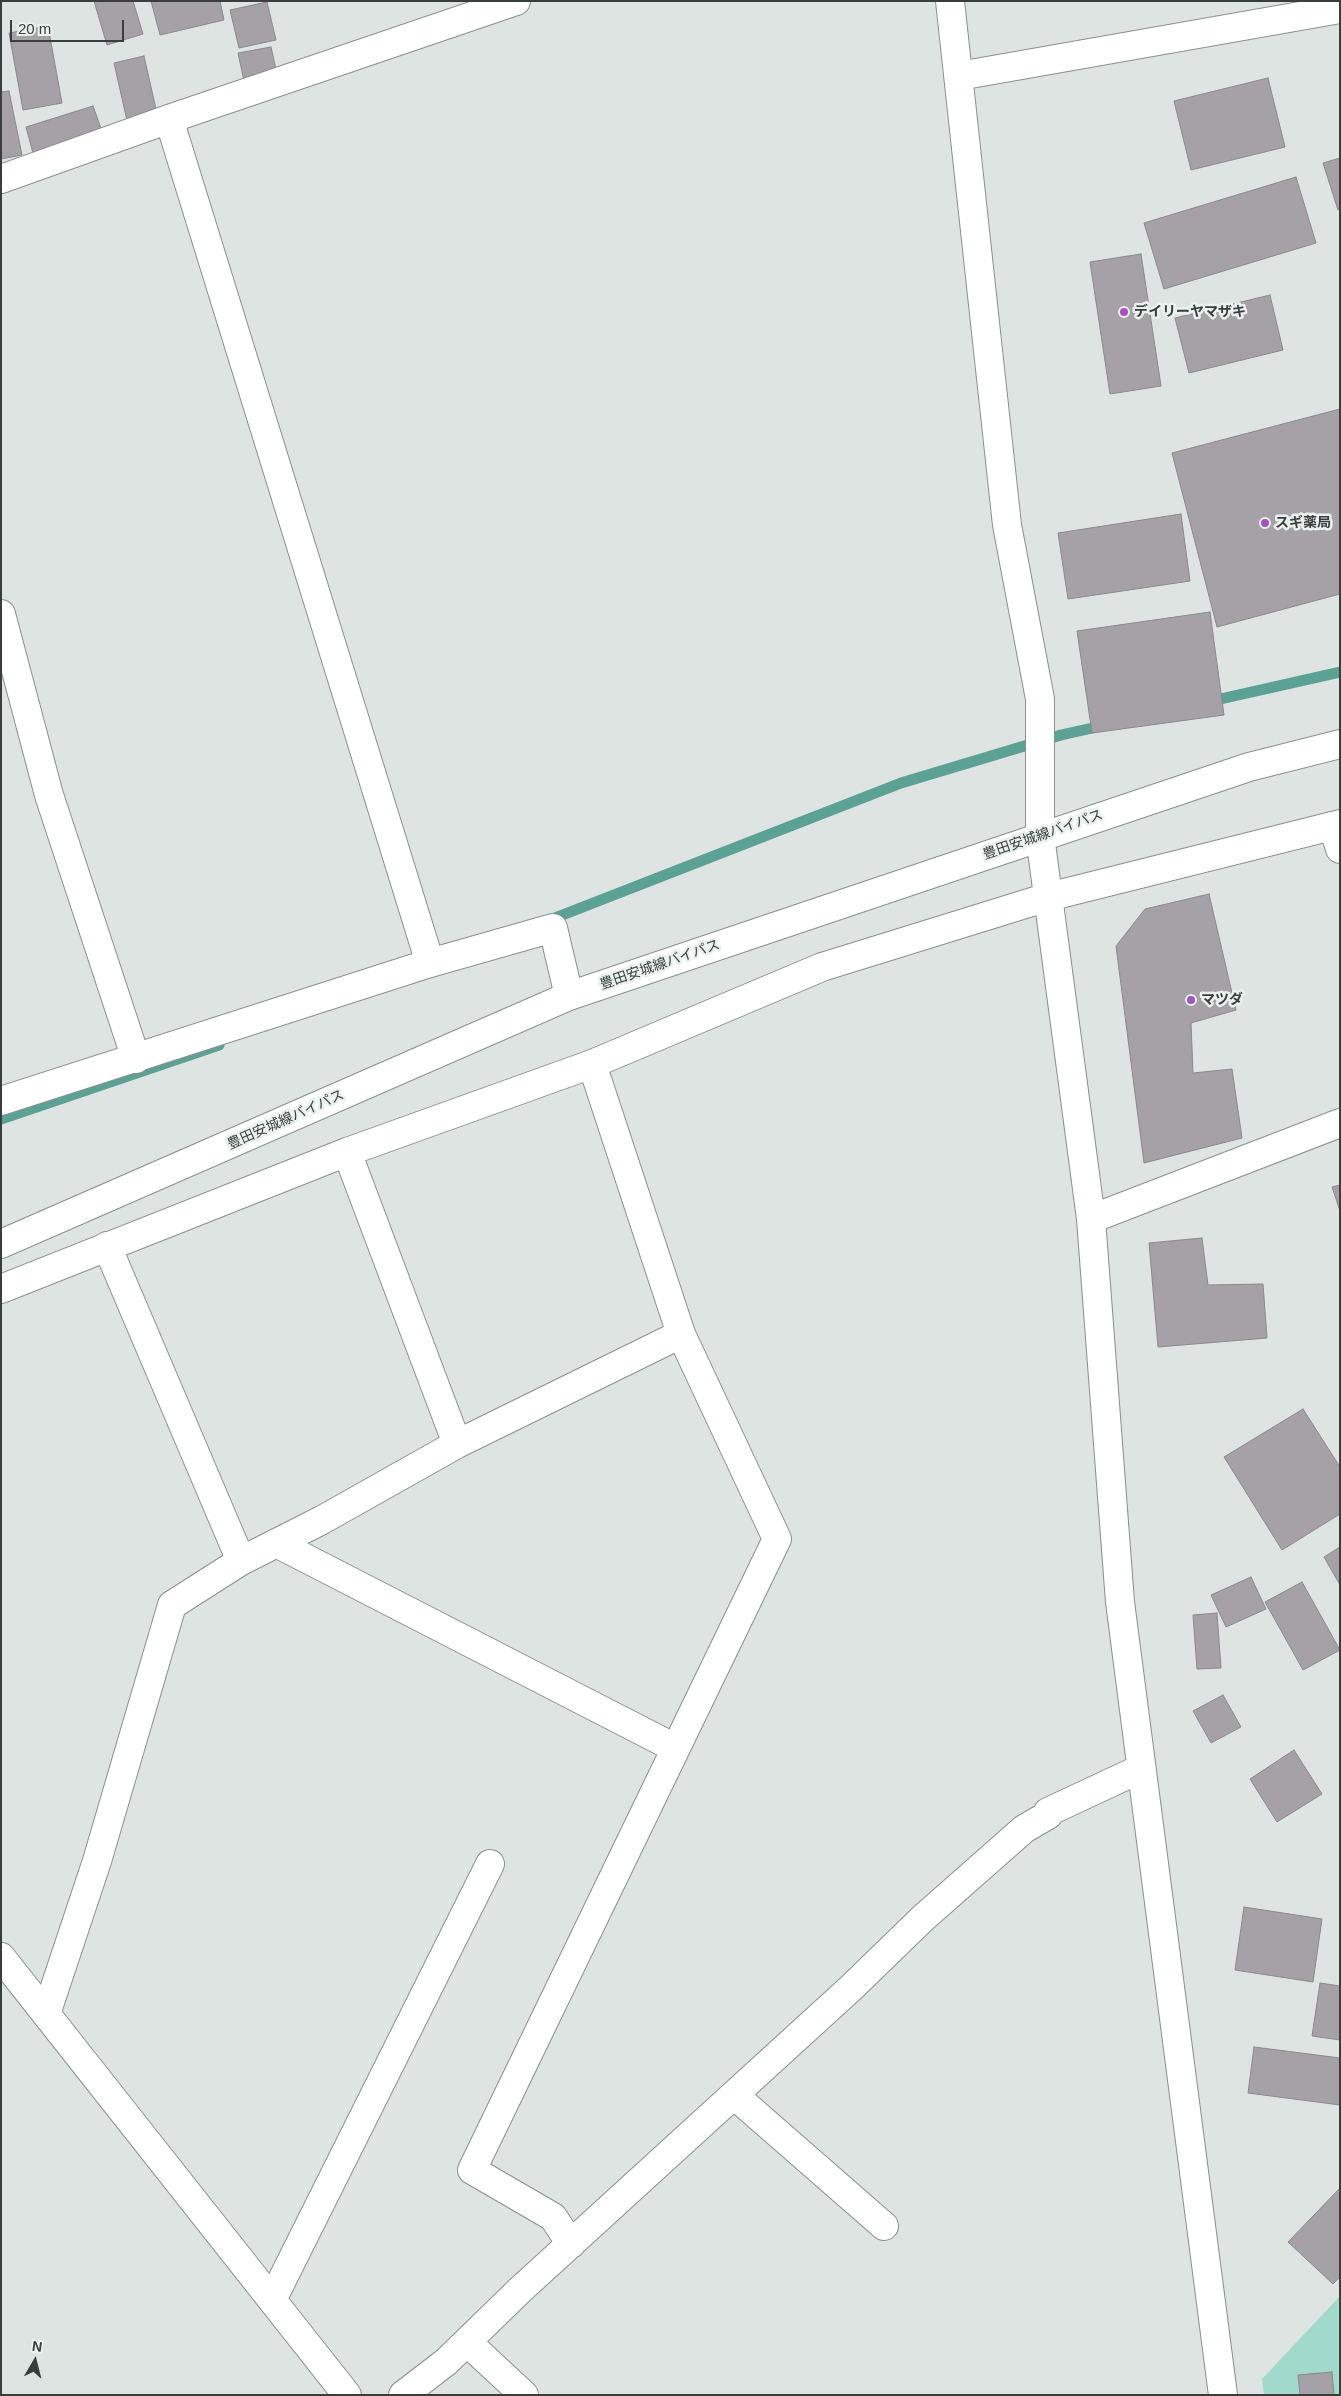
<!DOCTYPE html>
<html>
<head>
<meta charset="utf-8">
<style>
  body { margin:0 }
  #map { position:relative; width:1341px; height:2396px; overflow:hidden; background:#dde4e2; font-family:Arial,sans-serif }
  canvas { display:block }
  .frame { position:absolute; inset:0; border:2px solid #3a3d3d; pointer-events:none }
  .north { position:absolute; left:10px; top:2336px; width:50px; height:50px; -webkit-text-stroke:4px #eaf1ef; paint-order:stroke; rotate:8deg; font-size:14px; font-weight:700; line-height:20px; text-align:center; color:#3a3d3d }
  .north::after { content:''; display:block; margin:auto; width:18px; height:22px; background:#3a3d3d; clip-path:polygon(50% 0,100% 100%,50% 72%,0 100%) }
  .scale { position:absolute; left:10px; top:20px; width:114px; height:22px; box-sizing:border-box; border:2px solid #3a3d3d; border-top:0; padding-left:6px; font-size:15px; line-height:18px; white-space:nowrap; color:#3a3d3d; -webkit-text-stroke:4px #eaf1ef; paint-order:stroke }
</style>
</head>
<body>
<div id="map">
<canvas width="1341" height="2396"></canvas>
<div class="frame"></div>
<div class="north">N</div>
<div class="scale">20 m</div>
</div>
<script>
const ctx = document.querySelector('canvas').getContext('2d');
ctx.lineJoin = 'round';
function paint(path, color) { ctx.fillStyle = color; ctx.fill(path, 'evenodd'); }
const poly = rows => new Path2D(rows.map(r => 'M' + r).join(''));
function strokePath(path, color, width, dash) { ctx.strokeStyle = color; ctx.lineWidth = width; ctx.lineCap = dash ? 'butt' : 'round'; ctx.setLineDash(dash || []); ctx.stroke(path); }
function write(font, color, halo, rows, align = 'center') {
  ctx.font = font + ' Arial,"Noto Sans JP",sans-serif'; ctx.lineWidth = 5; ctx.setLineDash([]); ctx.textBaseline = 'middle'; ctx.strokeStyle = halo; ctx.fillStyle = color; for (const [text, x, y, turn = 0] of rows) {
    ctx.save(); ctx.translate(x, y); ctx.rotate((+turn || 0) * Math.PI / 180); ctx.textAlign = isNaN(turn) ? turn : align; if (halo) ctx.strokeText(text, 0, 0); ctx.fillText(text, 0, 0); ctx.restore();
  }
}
paint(poly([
  [1340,2296,1340,2395,1264,2395,1262,2379]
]), '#a1d9cd');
strokePath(poly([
  [1207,702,1340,672],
  [547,921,901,783,1061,735,1106,725],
  [1,1119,219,1045]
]), '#5ca294', 11);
const building = poly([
  [94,1,133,1,143,34,107,45,94,1],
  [151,1,220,1,224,20,160,35,151,1],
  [267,2,276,40,239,48,230,10,267,2],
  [48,26,62,103,23,110,9,33,48,26],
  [271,47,277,74,244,81,238,53,271,47],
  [144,56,158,118,128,125,114,63,144,56],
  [1268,78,1285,147,1191,170,1174,101,1268,78],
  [9,91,22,155,1,159,1,92,9,91],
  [93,106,102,131,33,153,26,127,93,106],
  [1340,158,1340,209,1338,210,1323,163,1340,158],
  [1296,177,1316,243,1164,289,1144,223,1296,177],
  [1141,254,1161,386,1110,394,1090,262,1141,254],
  [1270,295,1283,350,1189,373,1175,318,1270,295],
  [1340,409,1340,594,1217,627,1172,453,1340,409],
  [1181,514,1190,581,1068,599,1058,533,1181,514],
  [1210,612,1224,715,1092,733,1077,631,1210,612],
  [1209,894,1236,1010,1191,1023,1193,1073,1232,1069,1242,1138,1144,1163,1116,946,1145,909,1209,894],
  [1340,1185,1340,1211,1332,1187,1340,1185],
  [1202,1238,1208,1285,1263,1284,1267,1338,1158,1347,1149,1243,1202,1238],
  [1303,1409,1340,1467,1340,1514,1282,1550,1224,1457,1303,1409],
  [1340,1547,1340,1585,1324,1557,1340,1547],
  [1251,1577,1266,1609,1226,1627,1211,1595,1251,1577],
  [1302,1582,1340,1650,1303,1670,1265,1602,1302,1582],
  [1217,1613,1221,1668,1197,1669,1193,1615,1217,1613],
  [1223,1695,1241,1727,1211,1743,1193,1711,1223,1695],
  [1294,1750,1322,1794,1277,1822,1250,1779,1294,1750],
  [1244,1907,1322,1919,1313,1982,1235,1970,1244,1907],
  [1320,1983,1340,1986,1340,2040,1312,2036,1320,1983],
  [1254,2047,1340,2058,1340,2105,1248,2093,1254,2047],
  [1340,2188,1340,2277,1333,2284,1288,2242,1340,2188],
  [1332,2372,1334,2395,1300,2395,1298,2375,1332,2372]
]);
paint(building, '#a5a1a6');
strokePath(building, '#8b888c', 1);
const minor = poly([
  [950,1,1007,525,1040,699,1040,836,1091,1219,1120,1602,1223,2395],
  [959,76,1340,9],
  [169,119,430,963],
  [1,179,169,119,516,1],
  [1,614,49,795,136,1059],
  [1333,826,1340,849],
  [1,1101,430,963,553,928,569,996],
  [347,1152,457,1444],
  [1091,1219,1340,1123],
  [107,1246,241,1561],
  [276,1543,675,1748],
  [1,1957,347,2395],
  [46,2014,97,1861,172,1605,241,1561,322,1520,457,1444,681,1334,592,1064],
  [734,2095,884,2226],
  [571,2244,553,2217,472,2170,777,1539,681,1334],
  [272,2300,490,1864],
  [467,2342,524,2395],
  [403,2395,446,2362,520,2290,852,1987,922,1919,1024,1829,1048,1815,1048,1812,1140,1769]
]);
const major = poly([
  [1,1244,569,996,1249,767,1340,744],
  [1,1289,347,1152,592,1064,822,967,1048,897,1340,824]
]);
strokePath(minor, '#89908e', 30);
strokePath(major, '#89908e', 30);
strokePath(minor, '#fff', 28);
strokePath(major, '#fff', 28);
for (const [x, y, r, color] of [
  [1124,312,5,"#a751be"],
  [1265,523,5,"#a751be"],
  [1191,1000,5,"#a751be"]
]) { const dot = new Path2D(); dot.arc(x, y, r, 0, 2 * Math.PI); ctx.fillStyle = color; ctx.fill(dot); strokePath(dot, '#eaf1ef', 2); }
write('bold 14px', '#3a3d3d', '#eaf1ef', [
  ["デイリーヤマザキ",1134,312],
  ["スギ薬局",1275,523],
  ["マツダ",1201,1000]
], 'left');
write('14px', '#3a3d3d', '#eaf1ef', [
  ["豊田安城線バイパス",1043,835,-19],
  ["豊田安城線バイパス",660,965,-19],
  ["豊田安城線バイパス",286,1120,-24]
]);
</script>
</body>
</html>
